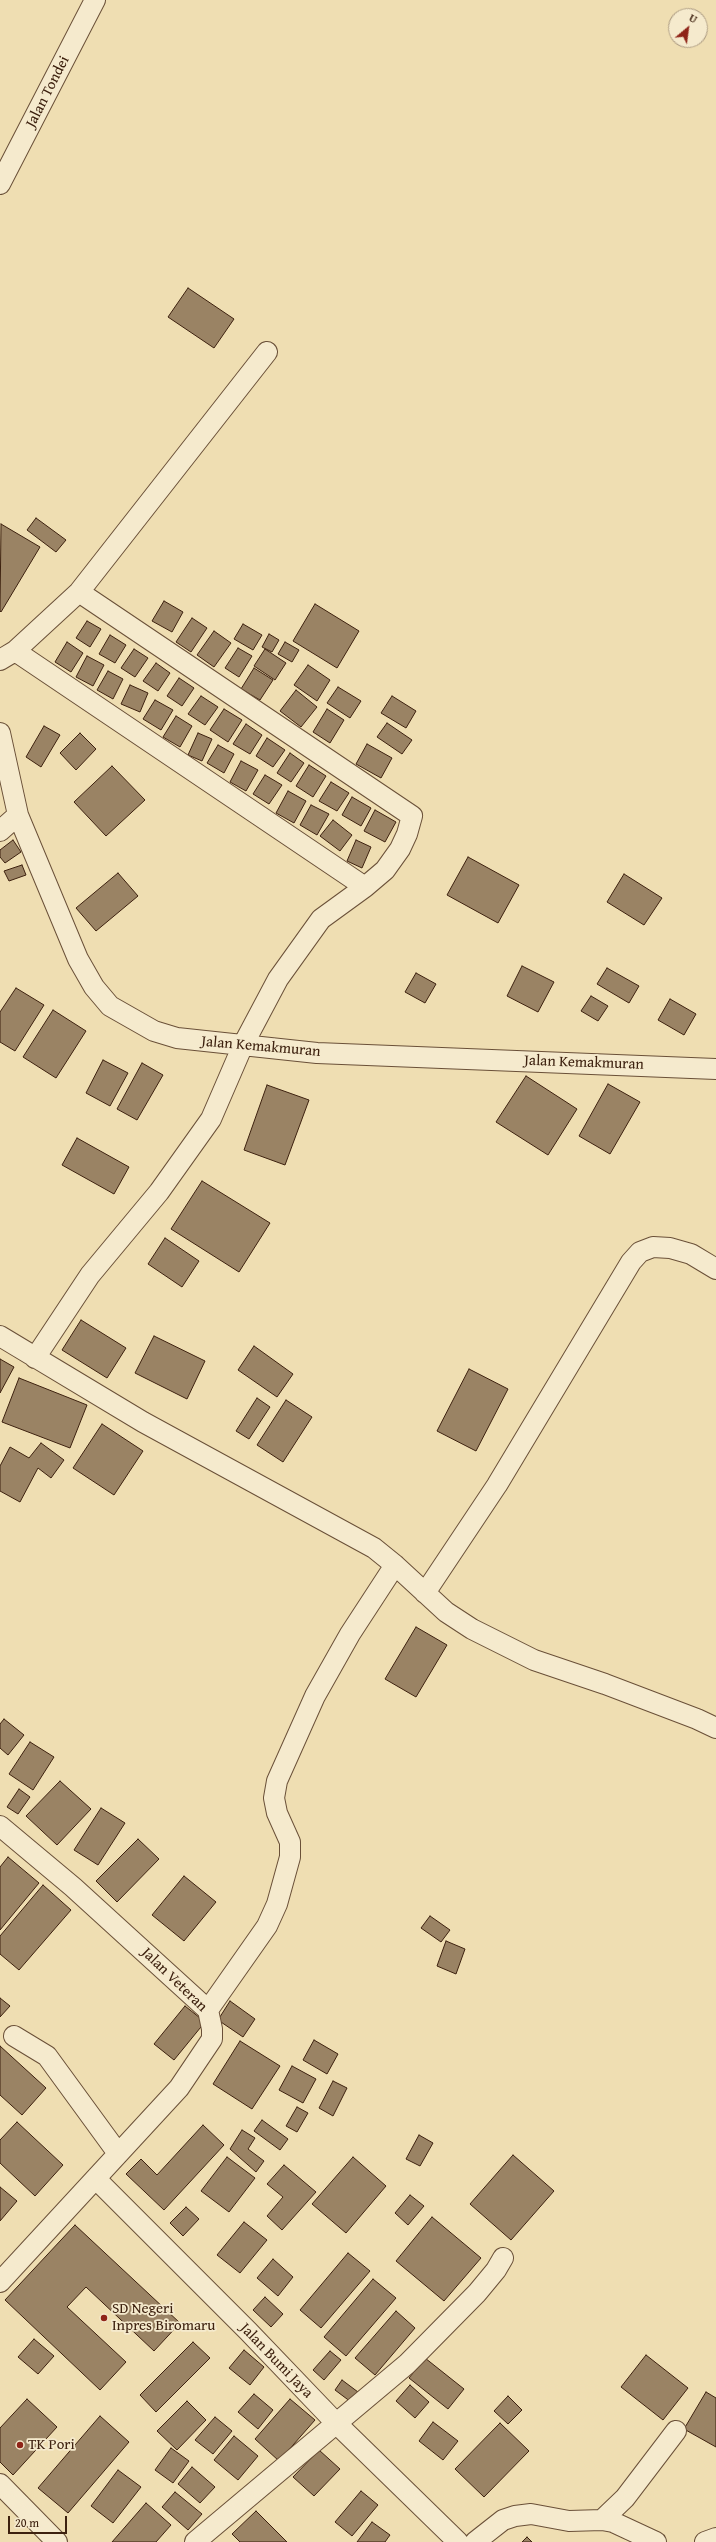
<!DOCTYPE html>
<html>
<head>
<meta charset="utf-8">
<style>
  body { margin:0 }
  #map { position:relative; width:716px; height:2542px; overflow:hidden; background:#efdeb2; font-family:"Gentium Book Plus",serif }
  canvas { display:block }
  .north { position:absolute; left:668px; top:8px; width:40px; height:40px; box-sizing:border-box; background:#f5eacd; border:1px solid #ab9a81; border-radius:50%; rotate:29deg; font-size:11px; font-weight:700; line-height:16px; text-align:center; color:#3d210f }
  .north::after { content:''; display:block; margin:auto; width:14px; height:18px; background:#8f2418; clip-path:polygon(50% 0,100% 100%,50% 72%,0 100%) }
  .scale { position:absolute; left:8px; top:2516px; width:59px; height:18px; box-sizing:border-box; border:2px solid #3d210f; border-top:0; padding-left:5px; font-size:12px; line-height:14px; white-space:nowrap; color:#3d210f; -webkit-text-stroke:3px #f5eacd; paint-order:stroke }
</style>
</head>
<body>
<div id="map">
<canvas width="716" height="2542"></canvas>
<div class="north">U</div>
<div class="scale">20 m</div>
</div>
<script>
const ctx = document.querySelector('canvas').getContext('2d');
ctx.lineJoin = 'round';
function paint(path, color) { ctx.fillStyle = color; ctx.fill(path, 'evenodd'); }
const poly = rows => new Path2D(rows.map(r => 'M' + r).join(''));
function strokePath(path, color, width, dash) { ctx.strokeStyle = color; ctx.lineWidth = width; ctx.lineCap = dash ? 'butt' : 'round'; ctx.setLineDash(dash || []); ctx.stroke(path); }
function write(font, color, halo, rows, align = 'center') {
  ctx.font = font + ' "Gentium Book Plus",serif'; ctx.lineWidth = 3.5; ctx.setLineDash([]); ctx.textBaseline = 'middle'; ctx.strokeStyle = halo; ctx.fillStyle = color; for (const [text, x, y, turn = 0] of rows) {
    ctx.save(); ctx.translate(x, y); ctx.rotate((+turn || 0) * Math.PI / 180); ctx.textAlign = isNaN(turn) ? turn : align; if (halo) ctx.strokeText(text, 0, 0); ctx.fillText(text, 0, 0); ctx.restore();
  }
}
const building = poly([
  [188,288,234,319,214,348,168,317,188,288],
  [36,518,66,540,56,552,27,530,36,518],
  [1,524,40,547,1,612,0,611,1,524],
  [164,601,183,612,172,632,152,621,164,601],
  [315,604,359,631,337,668,293,641,315,604],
  [192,618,207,628,191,652,176,642,192,618],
  [87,621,101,629,90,647,76,638,87,621],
  [243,624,262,635,253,650,234,639,243,624],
  [214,631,231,643,214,667,197,655,214,631],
  [269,634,279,640,272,652,262,647,269,634],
  [110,635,126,645,115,663,99,654,110,635],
  [67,642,83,653,71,672,55,662,67,642],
  [285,642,299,650,292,662,278,654,285,642],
  [238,648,252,656,239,677,225,668,238,648],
  [134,649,148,658,135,677,121,668,134,649],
  [265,649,286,663,275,680,254,666,265,649],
  [87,656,104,665,93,686,76,677,87,656],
  [156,663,170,673,158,691,143,681,156,663],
  [308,665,330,680,317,701,294,685,308,665],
  [254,668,273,680,260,700,241,689,254,668],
  [108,671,123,679,113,699,97,690,108,671],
  [179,678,194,688,182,706,167,696,179,678],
  [130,685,148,693,140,712,121,704,130,685],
  [338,687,361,701,350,718,327,703,338,687],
  [296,690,317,707,301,727,280,711,296,690],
  [201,696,218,707,205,725,188,714,201,696],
  [392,696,416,711,406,728,381,713,392,696],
  [155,700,173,710,161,730,143,719,155,700],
  [224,709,242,720,228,742,210,730,224,709],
  [327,709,344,720,330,743,313,732,327,709],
  [176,716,192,726,180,747,163,737,176,716],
  [387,723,412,740,402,754,377,737,387,723],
  [246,724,262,735,250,754,233,744,246,724],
  [44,726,60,735,41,767,26,757,44,726],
  [80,733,96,749,76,770,60,753,80,733],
  [198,733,212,739,202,761,188,755,198,733],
  [267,738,285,750,273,767,256,756,267,738],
  [367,744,392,758,381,778,356,764,367,744],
  [218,745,234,754,224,773,207,763,218,745],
  [290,753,304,763,291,782,277,773,290,753],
  [241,761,258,770,246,791,230,782,241,761],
  [309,765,326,776,313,797,296,786,309,765],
  [112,766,145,800,106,836,74,802,112,766],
  [265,775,282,785,269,804,253,794,265,775],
  [331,782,349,793,337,811,319,801,331,782],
  [288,791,306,801,294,823,276,813,288,791],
  [352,797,371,808,361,826,342,815,352,797],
  [311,805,329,814,317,835,300,825,311,805],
  [375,810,396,822,385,842,364,831,375,810],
  [333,820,352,835,340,851,320,836,333,820],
  [13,840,21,852,5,863,0,857,0,850,13,840],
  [356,840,371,847,362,868,347,861,356,840],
  [468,857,519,885,498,923,447,895,468,857],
  [22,865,26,875,9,881,4,871,22,865],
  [118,873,138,896,96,931,76,908,118,873],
  [624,874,662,898,644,925,607,902,624,874],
  [522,966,554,982,538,1012,507,996,522,966],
  [607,968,639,986,629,1003,597,984,607,968],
  [416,973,436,984,425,1003,405,992,416,973],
  [16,988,44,1005,15,1051,0,1042,0,1012,16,988],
  [591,996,608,1006,598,1021,581,1011,591,996],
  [670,999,696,1014,684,1035,658,1020,670,999],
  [53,1010,86,1031,56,1078,23,1057,53,1010],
  [103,1060,128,1073,110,1106,86,1093,103,1060],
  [142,1063,163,1075,137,1120,117,1109,142,1063],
  [526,1076,577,1109,548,1155,496,1122,526,1076],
  [608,1084,640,1102,610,1154,579,1136,608,1084],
  [267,1085,309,1100,285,1165,244,1150,267,1085],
  [77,1138,129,1167,114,1194,62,1165,77,1138],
  [202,1181,270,1223,239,1272,171,1229,202,1181],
  [165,1238,199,1261,182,1287,148,1264,165,1238],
  [81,1320,126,1348,107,1378,62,1350,81,1320],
  [154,1336,205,1361,187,1399,135,1373,154,1336],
  [254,1346,293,1374,277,1397,238,1370,254,1346],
  [0,1359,14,1367,0,1393,0,1359],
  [469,1369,508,1389,476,1451,437,1431,469,1369],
  [19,1378,87,1405,70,1448,2,1422,19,1378],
  [257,1398,270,1407,249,1439,236,1431,257,1398],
  [286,1400,312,1417,283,1462,257,1445,286,1400],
  [102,1424,143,1451,114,1495,73,1468,102,1424],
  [41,1443,64,1460,51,1478,38,1468,20,1502,0,1491,0,1466,10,1447,29,1458,41,1443],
  [416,1627,447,1645,416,1697,385,1679,416,1627],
  [4,1719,24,1735,8,1755,0,1748,0,1724,4,1719],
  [30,1742,54,1757,33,1790,9,1774,30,1742],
  [60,1781,91,1809,57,1845,26,1816,60,1781],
  [19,1789,30,1797,18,1814,7,1807,19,1789],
  [101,1808,125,1823,98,1865,74,1850,101,1808],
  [138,1839,159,1859,117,1902,96,1881,138,1839],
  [8,1857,39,1883,0,1930,0,1867,8,1857],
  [184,1876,216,1902,184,1941,152,1915,184,1876],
  [43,1885,71,1910,19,1970,0,1954,0,1936,43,1885],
  [430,1916,450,1930,441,1942,421,1928,430,1916],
  [446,1941,465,1949,456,1974,437,1966,446,1941],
  [0,1998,10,2006,0,2017,0,1998],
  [230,2001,255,2019,243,2037,218,2020,230,2001],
  [185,2006,205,2022,174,2060,154,2044,185,2006],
  [314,2040,338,2054,327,2074,303,2060,314,2040],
  [240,2041,280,2066,252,2109,213,2084,240,2041],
  [0,2046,46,2088,22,2115,0,2095,0,2046],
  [292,2066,316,2079,303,2103,279,2090,292,2066],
  [333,2081,347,2088,333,2116,319,2108,333,2081],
  [297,2107,308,2113,297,2132,286,2126,297,2107],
  [262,2120,288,2139,280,2150,254,2131,262,2120],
  [17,2122,63,2165,35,2196,0,2163,0,2140,17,2122],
  [203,2125,224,2145,164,2210,126,2174,141,2159,157,2175,203,2125],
  [242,2130,255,2138,248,2149,264,2161,256,2172,230,2149,242,2130],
  [419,2135,433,2143,420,2166,406,2159,419,2135],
  [513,2155,554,2191,511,2240,470,2204,513,2155],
  [227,2157,255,2178,229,2212,201,2191,227,2157],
  [353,2157,386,2186,346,2233,312,2204,353,2157],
  [284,2165,316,2192,282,2230,267,2216,283,2197,267,2184,284,2165],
  [0,2187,17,2201,0,2221,0,2187],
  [410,2195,424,2206,408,2225,395,2213,410,2195],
  [186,2207,199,2219,183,2236,170,2223,186,2207],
  [432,2217,481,2258,444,2301,396,2261,432,2217],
  [244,2222,267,2240,240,2273,217,2255,244,2222],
  [75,2225,180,2323,154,2351,86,2287,67,2307,126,2362,100,2390,5,2300,75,2225],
  [348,2253,370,2271,321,2328,300,2310,348,2253],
  [273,2259,293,2277,278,2296,257,2278,273,2259],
  [373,2279,396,2298,346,2356,324,2337,373,2279],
  [265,2297,283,2314,271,2327,253,2310,265,2297],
  [396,2311,415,2328,375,2375,355,2358,396,2311],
  [34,2339,54,2356,38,2374,18,2357,34,2339],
  [193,2342,210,2358,156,2412,140,2395,193,2342],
  [244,2350,264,2367,250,2385,229,2368,244,2350],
  [330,2351,341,2360,324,2380,313,2370,330,2351],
  [646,2355,688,2388,663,2420,621,2387,646,2355],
  [425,2358,464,2389,448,2409,409,2378,425,2358],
  [342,2380,358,2392,351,2402,335,2390,342,2380],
  [410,2385,429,2402,415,2418,396,2401,410,2385],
  [706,2392,716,2398,716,2447,684,2429,706,2392],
  [254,2394,273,2410,258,2429,238,2412,254,2394],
  [508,2396,522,2410,508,2424,494,2411,508,2396],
  [27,2399,57,2427,13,2475,0,2462,0,2428,27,2399],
  [290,2399,315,2420,279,2461,255,2439,290,2399],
  [187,2401,206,2420,177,2450,157,2431,187,2401],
  [100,2416,129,2442,68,2513,38,2488,100,2416],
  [215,2417,232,2431,213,2454,195,2440,215,2417],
  [433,2422,458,2441,443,2460,419,2441,433,2422],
  [500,2423,529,2451,484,2497,455,2469,500,2423],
  [234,2436,258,2456,238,2480,214,2460,234,2436],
  [171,2448,189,2461,173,2483,155,2470,171,2448],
  [319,2450,340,2469,314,2496,293,2477,319,2450],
  [192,2467,215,2487,200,2503,178,2484,192,2467],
  [118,2470,141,2487,113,2523,91,2506,118,2470],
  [361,2491,378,2505,352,2536,335,2522,361,2491],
  [175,2492,202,2514,188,2530,162,2507,175,2492],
  [146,2503,171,2525,156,2542,112,2542,146,2503],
  [256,2511,287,2542,240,2542,232,2534,256,2511],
  [372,2522,390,2535,385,2542,357,2542,372,2522],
  [527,2537,532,2542,522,2542,527,2537]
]);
paint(building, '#9a8364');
strokePath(building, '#3d210f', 1);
const minor = poly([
  [0,184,95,0],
  [79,592,412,816,407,834,400,849,385,870,365,887],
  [15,651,365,887,321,919,278,979,243,1045,211,1119,159,1192,90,1275,35,1358],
  [0,660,15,651,79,592,267,352],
  [0,733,18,815,78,959,94,987,110,1006,154,1031,177,1038,317,1053,716,1069],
  [0,831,18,815],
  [0,1336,143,1422,374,1548,395,1565,446,1612,472,1629,534,1660,605,1684,697,1719,716,1728],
  [425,1593,497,1485,631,1262,640,1252,653,1247,670,1248,691,1254,716,1269],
  [0,1826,73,1887,208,2010,212,2029,212,2039,179,2088,0,2282],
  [208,2010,267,1926,277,1904,290,1857,290,1842,277,1813,274,1798,277,1781,315,1696,350,1634,395,1565],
  [14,2036,47,2056,117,2152],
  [96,2179,248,2331,337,2424,458,2542],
  [0,2484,57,2542],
  [602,2520,625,2498,676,2431],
  [195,2542,407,2364,477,2293,496,2270,503,2258],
  [475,2542,503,2520,515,2516,531,2514,569,2521,602,2520,613,2522,656,2542],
  [705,2542,716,2538]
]);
strokePath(minor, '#6a5038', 22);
strokePath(minor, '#f5eacd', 20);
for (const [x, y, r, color] of [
  [104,2318,4,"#8f2418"],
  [20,2445,4,"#8f2418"]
]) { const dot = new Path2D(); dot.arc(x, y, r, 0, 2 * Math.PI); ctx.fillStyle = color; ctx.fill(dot); strokePath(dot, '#f5eacd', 1.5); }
write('15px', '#3d210f', '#f5eacd', [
  ["Jalan Tondei",48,92,-63],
  ["Jalan Kemakmuran",261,1047,5],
  ["Jalan Kemakmuran",584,1063,2],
  ["Jalan Veteran",174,1980,44],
  ["Jalan Bumi Jaya",276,2361,46]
]);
write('15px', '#3d210f', '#f5eacd', [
  ["SD Negeri",112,2309],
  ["Inpres Biromaru",112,2326],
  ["TK Pori",28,2445]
], 'left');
</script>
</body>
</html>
